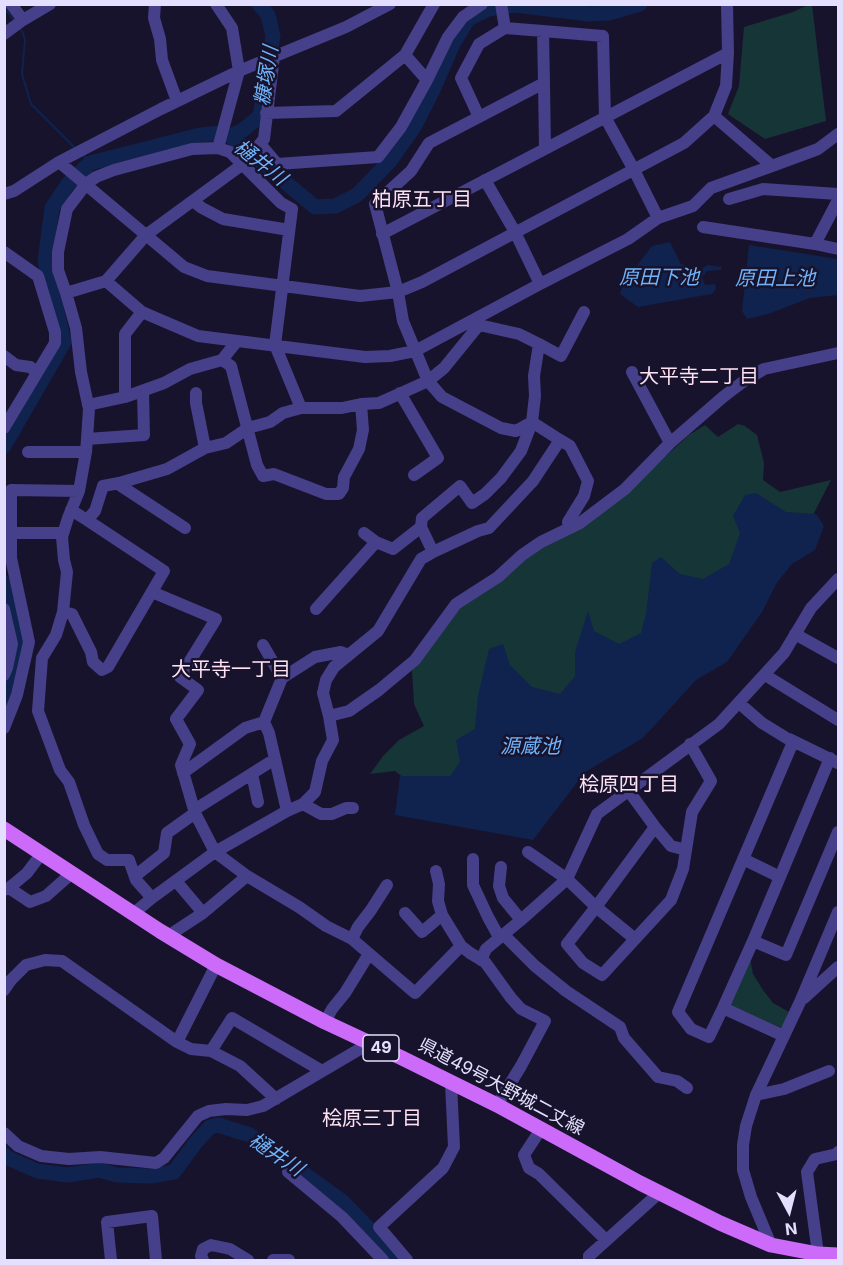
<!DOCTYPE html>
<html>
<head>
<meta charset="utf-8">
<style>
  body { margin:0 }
  #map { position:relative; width:843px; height:1265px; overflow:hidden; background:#18132c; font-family:Inter,sans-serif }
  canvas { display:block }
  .frame { position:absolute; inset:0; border:6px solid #e4dffe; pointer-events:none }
  .north { position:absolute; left:759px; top:1181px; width:60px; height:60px; -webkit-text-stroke:4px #18132c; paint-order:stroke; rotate:173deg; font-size:16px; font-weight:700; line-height:24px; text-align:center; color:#e4dffe }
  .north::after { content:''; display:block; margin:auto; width:21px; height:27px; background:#e4dffe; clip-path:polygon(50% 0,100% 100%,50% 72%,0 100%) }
</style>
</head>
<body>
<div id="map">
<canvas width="843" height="1265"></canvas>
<div class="frame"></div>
<div class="north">N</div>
</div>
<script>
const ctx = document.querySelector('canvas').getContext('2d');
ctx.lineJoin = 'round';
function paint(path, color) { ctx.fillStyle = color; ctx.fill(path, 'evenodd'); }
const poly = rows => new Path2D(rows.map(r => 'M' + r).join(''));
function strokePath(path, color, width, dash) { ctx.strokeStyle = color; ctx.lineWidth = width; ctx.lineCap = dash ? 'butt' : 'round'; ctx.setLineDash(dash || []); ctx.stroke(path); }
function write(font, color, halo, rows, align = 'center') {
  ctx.font = font + ' Inter,"Noto Sans JP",sans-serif'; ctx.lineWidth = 5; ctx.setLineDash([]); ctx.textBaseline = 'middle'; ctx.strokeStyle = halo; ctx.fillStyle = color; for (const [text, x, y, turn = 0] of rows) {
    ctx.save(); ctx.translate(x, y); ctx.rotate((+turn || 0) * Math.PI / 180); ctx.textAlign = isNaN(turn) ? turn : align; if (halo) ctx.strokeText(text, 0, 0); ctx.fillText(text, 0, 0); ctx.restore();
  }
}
paint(poly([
  [808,5,812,5,826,121,765,139,728,114,739,86,744,27,793,12],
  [738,424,745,426,757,435,764,463,763,480,780,492,831,480,812,517,743,541,730,571,648,635,581,682,560,702,482,718,465,763,450,784,410,783,395,771,370,774,383,756,399,740,424,726,414,704,412,669,458,607,542,546,627,491,689,435,705,425,718,437],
  [750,958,753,974,763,990,773,1003,789,1012,782,1028,728,1005]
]), '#163536');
paint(poly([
  [670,242,681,264,700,270,707,265,722,267,721,270,707,271,702,277,705,285,715,284,716,288,712,294,706,295,638,307,620,294,623,284,652,246],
  [749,245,838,259,838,295,810,298,768,314,747,319,742,311],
  [756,493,786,512,816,514,824,526,815,550,792,564,776,584,762,612,727,662,696,680,643,738,585,772,533,840,395,815,400,776,450,776,460,762,456,740,475,729,478,696,489,649,503,644,510,665,532,687,560,694,575,676,575,652,588,611,594,631,619,644,641,633,646,614,652,563,661,557,680,574,703,579,729,564,740,533,733,516,745,495]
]), '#0f234e');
strokePath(poly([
  [4,7,15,22],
  [20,29,23,33,25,40,22,74,31,104,76,149],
  [83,155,90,163]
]), '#0f234e', 2);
strokePath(poly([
  [230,136,243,130,260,116,273,36,268,15,259,4],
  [4,446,64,342,45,261,52,208,68,184,90,163,200,135,222,133,230,136,315,207,335,206,357,195,390,161,414,127,432,92,452,46,468,19,488,9,515,5,589,14,609,13,640,4],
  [4,583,19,643,12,681,4,705],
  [4,1155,8,1158,37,1171,68,1175,99,1170,117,1175,151,1176,174,1172,196,1142,210,1127,218,1125,250,1135,342,1201,399,1260]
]), '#0f234e', 15);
strokePath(poly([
  [11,4,23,20],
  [155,4,154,18,160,39,162,60,177,101],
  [216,4,232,28,239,71,218,148],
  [501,4,505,28],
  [543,31,603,36,605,117,634,170,658,218],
  [4,34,23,20,50,4],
  [427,80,448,37,463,17,482,4],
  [266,113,336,111,405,55,434,4],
  [714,116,772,166,818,149,838,134],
  [479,117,461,78,479,44,505,28,543,31,544,83,479,117,429,143,411,171,375,204,398,292,403,321,428,381,442,397,501,428,516,431,532,422],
  [260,144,277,164,378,157,401,127,427,80,405,55],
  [545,149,728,53],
  [59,162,184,267,207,276,360,296,398,292,422,282,684,143,714,116,726,86,728,53,727,4],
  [485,180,515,232,540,284],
  [4,194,14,191,59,162,161,109,239,71,346,27,390,4],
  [729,199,763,189,838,194],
  [193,201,202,208,223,219,289,230],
  [703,227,815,244,838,249],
  [382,234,545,149,544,83],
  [815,244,838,200],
  [4,252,38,276,55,332,55,343,4,428],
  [106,281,142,312,198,336,365,357,390,356,415,351,540,284,628,239,658,218,693,206,711,188,772,166],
  [66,293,58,270,58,252,67,209,86,184,96,177,114,170,192,149,218,148,230,152,281,203,292,209,275,345,301,408],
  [4,356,16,365,30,367,37,372],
  [222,360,231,366,257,465,263,476,274,474,326,494,339,494,343,488,344,477,359,449,363,430,361,404],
  [632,372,670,443],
  [196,393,196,403,205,448],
  [400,393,438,458,414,475],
  [125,397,125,334,142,312],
  [88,405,125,397,164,383,190,369,222,360,237,341],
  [87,439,144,435,143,391],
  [560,440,570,446,588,481,584,496,568,522,569,528],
  [28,452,86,452],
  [118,484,185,528],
  [71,510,87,520,95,511,103,486,119,483,167,469,205,448,226,443,248,428,270,422,283,413,301,408,342,408,361,404,379,403,428,381,444,368,479,325,519,334,539,344],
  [421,527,422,518,460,486,472,503,485,494,501,478,521,451,532,422],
  [11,533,63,533],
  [364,533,376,542],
  [152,592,216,619,180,677,198,690,176,719,190,744,181,765,195,813,215,852,247,876,299,907,326,926,352,939,415,993,461,946],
  [4,609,12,644,7,668,4,675],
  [316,609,376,542,393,549,421,527,433,552],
  [63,612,72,614,91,652,93,662,102,670,108,667,164,571,87,520],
  [795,634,838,658],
  [263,645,282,678],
  [765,675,838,720],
  [739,703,762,723,793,742,678,1012,691,1029,709,1037,723,1008,784,1036],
  [329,716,349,711,379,690,415,660,456,604,498,577,522,555,541,542,580,523,625,489,670,443,723,397,744,381,764,369,838,353],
  [4,728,17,695,29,642,11,558,11,490,79,491],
  [789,739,838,763],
  [183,773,245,728,264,722],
  [252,774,258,802],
  [628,790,655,827,596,907,567,944,583,963,602,975,671,900,683,869,692,812,711,781,690,744],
  [303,804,321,814,332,814,346,808,353,808],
  [194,810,275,759],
  [287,811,269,733,264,722,282,678,315,657,341,652,349,655],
  [655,827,671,846,686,850],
  [528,852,567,879,596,907,635,939],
  [473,859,473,885,488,917,499,937],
  [743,859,780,877],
  [501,867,499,886,503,898,521,920],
  [436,871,439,884,438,901,442,915,461,946,470,953,485,962,511,998,521,1009,545,1021,521,1066,497,1105],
  [135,876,164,853,167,833,195,813],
  [176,881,203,913],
  [9,888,30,902,46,896,72,873],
  [4,890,9,888,27,873,42,853],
  [152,898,215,852,287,811,303,804,315,792,322,761,333,740,329,716,323,693,326,680,334,667,378,631,421,559,433,552,478,531,489,528,533,481,560,440,532,422,535,396,534,376,539,344,561,356,584,312],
  [134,913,152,898,136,880,129,860,107,860,98,854,84,825,69,782,60,770,38,711,42,658,56,635,63,612,67,572,64,560,62,537,68,518,79,491,86,452,87,439,89,409,81,372,76,328,66,293,106,281,146,235,243,164,264,139,274,56],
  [405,913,422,932,442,915],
  [503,934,535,966,566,991,620,1027,624,1038,658,1077,677,1081,687,1088],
  [168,936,203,913,247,876],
  [352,939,358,927,371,910,387,885],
  [753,941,830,758],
  [481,960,486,949,521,920,567,879,597,814,719,724,784,653,811,608,838,579],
  [4,990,11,980,26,965,45,960,62,961,177,1042,216,965],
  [804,998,838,967],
  [723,1008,753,941,786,955,838,832],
  [325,1022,332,1009,345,993,369,954],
  [177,1042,191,1049,211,1051,240,1066,276,1099],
  [211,1051,232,1018,322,1071],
  [756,1095,784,1089,829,1071],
  [541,1129,524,1155,529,1168,539,1174,606,1240],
  [4,1133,18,1146,41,1156,69,1159,100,1157,156,1163,164,1158,198,1116,209,1111,226,1109,247,1110,263,1106,370,1043],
  [288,1172,342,1217,383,1260],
  [771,1245,751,1197,743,1170,743,1145,746,1126,756,1095,800,1002,838,912],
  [818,1254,807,1172,815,1159,837,1154,838,1152],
  [111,1260,107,1222,152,1216,156,1260],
  [203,1260,201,1256,203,1249,211,1245,230,1249,248,1260],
  [273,1260,289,1260],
  [407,1260,379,1227,443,1168,454,1147,451,1083],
  [589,1260,589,1256,659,1193]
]), '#463f89', 12);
strokePath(poly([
  [4,829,160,931,216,965,325,1022,402,1058,497,1105,640,1183,720,1223,771,1245,818,1254,838,1255]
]), '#cc6afa', 15);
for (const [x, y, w] of [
  [381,1048,36]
]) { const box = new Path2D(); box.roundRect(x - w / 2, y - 13, w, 26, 4.5); ctx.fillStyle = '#18132c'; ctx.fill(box); strokePath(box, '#e4dffe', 1.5); }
write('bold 16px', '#e4dffe', null, [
  ["49",381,1048]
]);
write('18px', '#e4dffe', '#18132c', [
  ["県道49号大野城二丈線",501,1087,28]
]);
write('italic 20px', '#70b3fa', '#18132c', [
  ["糠塚川",267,76,-81],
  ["樋井川",260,163,38],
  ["原田下池",659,278],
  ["原田上池",775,279],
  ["源蔵池",530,747],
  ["樋井川",276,1155,34]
]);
write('20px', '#fee1f2', '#18132c', [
  ["柏原五丁目",422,200],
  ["大平寺二丁目",699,377],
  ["大平寺一丁目",231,670],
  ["桧原四丁目",629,785],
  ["桧原三丁目",372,1119]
]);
</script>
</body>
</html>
